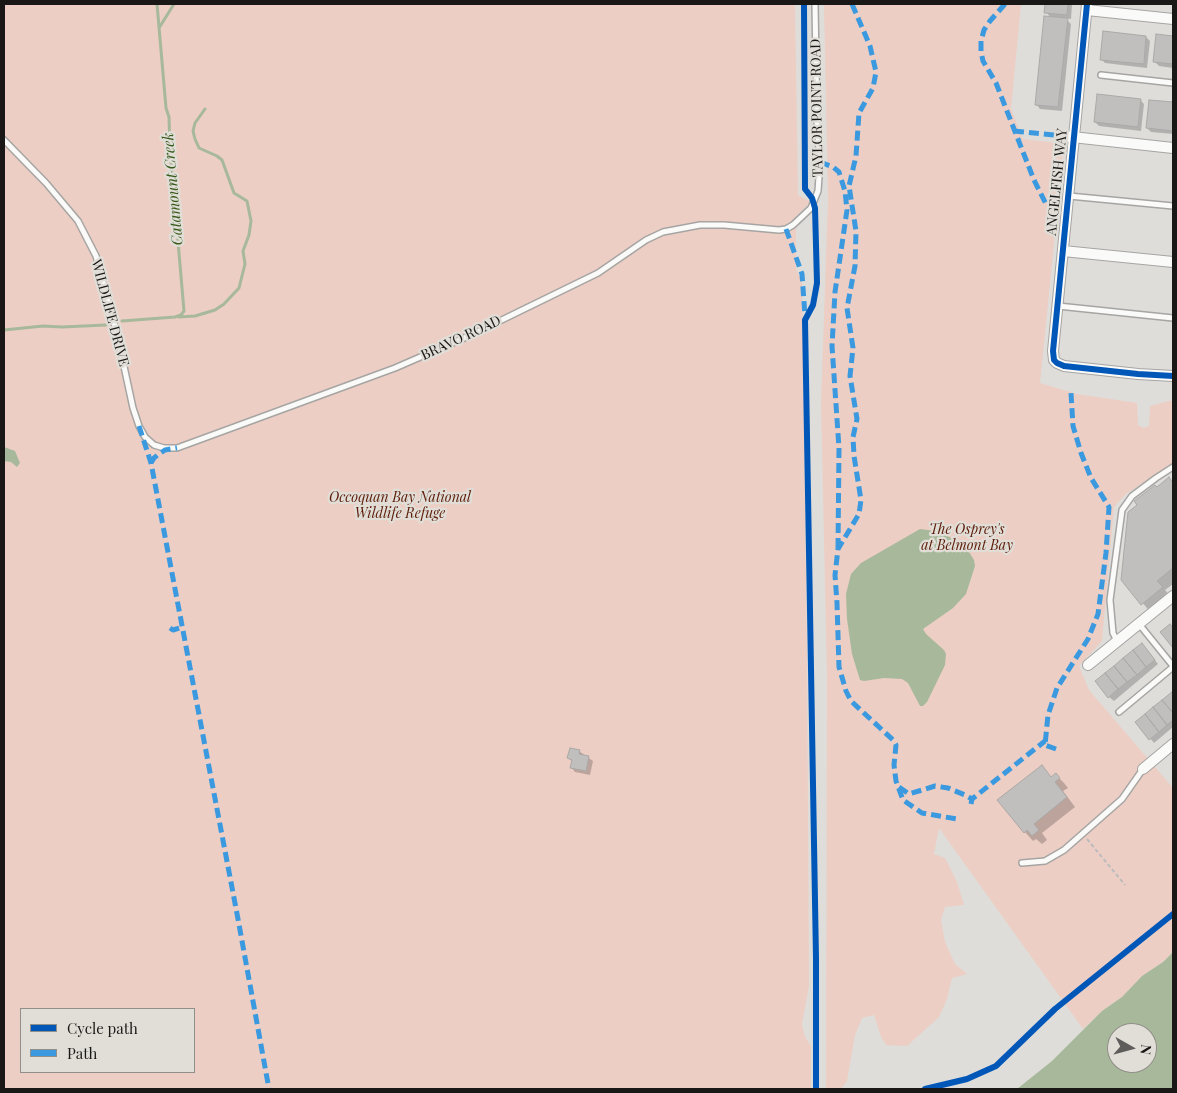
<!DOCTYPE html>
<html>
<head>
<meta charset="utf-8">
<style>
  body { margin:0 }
  #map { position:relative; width:1177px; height:1093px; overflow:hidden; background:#dfddda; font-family:"Playfair Display",serif }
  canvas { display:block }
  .frame { position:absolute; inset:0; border:5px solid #191816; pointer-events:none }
  .legend { position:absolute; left:20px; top:1008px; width:175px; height:65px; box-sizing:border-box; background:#e1ded8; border:1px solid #918f8a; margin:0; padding:6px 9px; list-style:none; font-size:15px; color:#191816 }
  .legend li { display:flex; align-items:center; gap:10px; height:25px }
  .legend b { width:25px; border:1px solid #918f8a }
  .north { position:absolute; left:1107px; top:1023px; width:50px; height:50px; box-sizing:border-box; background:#e1ded8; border:1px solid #918f8a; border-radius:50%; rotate:97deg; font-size:14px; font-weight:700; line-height:20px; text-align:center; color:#191816 }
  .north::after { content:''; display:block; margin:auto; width:18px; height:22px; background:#5e5d5b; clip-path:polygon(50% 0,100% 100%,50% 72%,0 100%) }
</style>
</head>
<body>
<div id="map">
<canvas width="1177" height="1093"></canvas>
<div class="frame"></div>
<ul class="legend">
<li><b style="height:6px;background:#0057b8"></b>Cycle path</li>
<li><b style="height:6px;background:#3b9adf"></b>Path</li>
</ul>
<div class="north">N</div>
</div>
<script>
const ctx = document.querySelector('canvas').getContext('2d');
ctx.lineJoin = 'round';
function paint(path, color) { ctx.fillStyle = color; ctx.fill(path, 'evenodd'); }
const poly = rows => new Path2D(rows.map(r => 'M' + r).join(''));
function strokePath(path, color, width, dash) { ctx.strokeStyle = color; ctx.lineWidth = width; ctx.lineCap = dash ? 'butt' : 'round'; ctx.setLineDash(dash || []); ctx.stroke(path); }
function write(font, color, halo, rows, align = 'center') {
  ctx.font = font + ' "Playfair Display",serif'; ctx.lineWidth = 4.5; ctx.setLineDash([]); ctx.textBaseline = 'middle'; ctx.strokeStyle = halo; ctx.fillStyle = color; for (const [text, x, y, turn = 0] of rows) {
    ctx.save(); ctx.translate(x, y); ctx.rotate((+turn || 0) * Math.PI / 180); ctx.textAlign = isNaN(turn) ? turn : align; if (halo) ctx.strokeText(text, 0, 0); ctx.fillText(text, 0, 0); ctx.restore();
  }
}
paint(poly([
  [4,4,795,4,798,195,811,202,796,216,796,269,802,280,807,655,809,986,802,1024,805,1037,811,1046,811,1089,4,1089],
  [21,1009,194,1009,194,1072,21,1072],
  [824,4,1021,4,1011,109,1023,139,1064,144,1040,383,1077,394,1137,403,1138,424,1139,426,1144,428,1149,426,1150,406,1173,400,1173,463,1126,494,1114,507,1102,641,1079,666,1089,690,1173,788,1173,952,1163,962,1142,976,1122,997,1102,1011,1083,1029,939,828,934,854,945,858,957,882,964,905,945,907,941,920,945,942,955,964,967,974,952,978,947,999,939,1017,907,1046,886,1045,881,1037,874,1015,862,1018,855,1035,847,1081,841,1089,826,1089,827,675,821,404,828,200]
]), '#eccec4');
paint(poly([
  [4,447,15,451,20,463,17,467,11,462,4,461],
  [920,529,943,532,969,552,974,560,975,566,966,594,953,608,923,629,926,634,944,650,946,654,945,665,927,702,923,706,920,706,908,683,902,679,884,678,864,681,860,680,852,654,847,619,846,594,851,574,861,563],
  [1173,952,1173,1089,1017,1089,1052,1061,1102,1011,1122,997,1142,976,1163,962],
  [1117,1033,1147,1033,1147,1063,1117,1063]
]), '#a7b99a');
paint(poly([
  [1046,4,1072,4,1071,19,1065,18,1071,24,1062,111,1040,109,1036,104,1051,18,1046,12],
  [1157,36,1173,37,1173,68,1159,66,1155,62],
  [1146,37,1150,41,1147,68,1105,63,1101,59],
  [1140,100,1144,104,1141,131,1099,126,1095,122],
  [1150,101,1173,104,1173,134,1151,132,1147,128],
  [1169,479,1173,484,1173,584,1165,590,1171,597,1151,613,1123,579,1157,489],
  [1146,649,1158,664,1114,701,1109,697],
  [1173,692,1173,727,1154,743,1137,722],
  [579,751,593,761,590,775,575,772,571,767,572,762,569,758],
  [1041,767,1052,778,1056,775,1064,783,1068,788,1063,791,1075,807,1042,833,1047,840,1042,844,1036,839,1033,841,1025,832]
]), '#0003');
strokePath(poly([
  [159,28,174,4],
  [179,317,195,316,215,310,224,304,239,288,245,264,243,251,249,235,251,221,247,201,234,193,222,160,217,156,199,148,195,139,193,131,195,123,205,109],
  [122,321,175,317,181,315,184,311,170,149,169,117,166,108,157,4],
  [4,330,43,326,62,327,106,325]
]), '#a7b99a', 3);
const building = poly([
  [1045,4,1068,4,1067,15,1044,13,1045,4],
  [1044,16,1068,18,1058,107,1035,105,1044,16],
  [1103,31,1146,36,1144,64,1100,60,1103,31],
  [1156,34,1173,36,1173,64,1153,62,1156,34],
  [1097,94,1141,99,1138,127,1094,122,1097,94],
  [1149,100,1173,102,1173,131,1146,128,1149,100],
  [1169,477,1173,483,1173,568,1157,581,1163,587,1141,605,1121,580,1128,512,1137,505,1134,501,1155,485,1157,487,1169,477],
  [1170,624,1173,628,1173,648,1160,632,1170,624],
  [1142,643,1155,660,1146,667,1133,650,1142,643],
  [1133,650,1146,667,1137,675,1123,658,1133,650],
  [1123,658,1137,675,1127,682,1114,666,1123,658],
  [1114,666,1127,682,1118,689,1105,673,1114,666],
  [1105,673,1118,689,1108,698,1095,681,1105,673],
  [1172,692,1173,693,1173,713,1162,700,1172,692],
  [1162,700,1173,713,1173,720,1167,725,1153,707,1162,700],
  [1153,707,1167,725,1159,732,1145,714,1153,707],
  [1145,714,1159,732,1149,740,1135,722,1145,714],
  [570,748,580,750,579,754,589,756,586,771,570,768,572,760,567,758,570,748],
  [1042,765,1051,777,1056,773,1060,778,1055,782,1067,797,1034,824,1039,830,1032,836,1027,830,1024,833,997,800,1042,765]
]);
paint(building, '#c0bfbd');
strokePath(building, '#aaa9a7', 1);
const lane = poly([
  [1101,75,1173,83],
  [4,140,46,183,78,221,96,256,117,334,133,408,139,426,145,437,154,445,164,448,177,448,395,368,471,335,598,273,646,240,663,232,700,225,724,225,779,230,786,229,793,225,811,208,818,191,820,162,817,123,815,4],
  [1069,196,1173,206],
  [1058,306,1173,318],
  [1139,624,1173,666],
  [1117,641,1113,633,1110,600,1122,510,1132,496,1156,478,1173,467],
  [1119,712,1173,667],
  [1022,863,1045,861,1064,850,1122,799,1143,769]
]);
const street = poly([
  [1087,4,1053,351,1054,360,1057,363,1064,366,1138,374,1173,376],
  [1087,10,1173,19],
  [1063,136,1173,148],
  [1063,251,1173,262],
  [1088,665,1173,596],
  [1143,769,1173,744]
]);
strokePath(lane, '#a6a5a3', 8);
strokePath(street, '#a6a5a3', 12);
strokePath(poly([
  [1087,839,1125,885]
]), '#bdbcbc', 2, [4, 2.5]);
strokePath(lane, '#fafaf9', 5);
strokePath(street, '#fafaf9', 10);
strokePath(poly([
  [852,4,870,46,876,72,873,88,859,113,856,156,849,186,856,231,855,266,847,308,853,348,850,376,857,419,853,437,854,456,861,500,859,514,838,549,835,575,837,603,839,667,846,691,851,701,893,740,896,745,894,765,896,781,903,800,922,813,957,819],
  [1005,4,990,21,984,30,981,41,981,52,983,61,996,83,1034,180,1046,204],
  [1014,131,1063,136],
  [820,162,833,167,839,172,845,191,847,210,835,292,832,346,839,448,838,549],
  [786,229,802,274,805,316],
  [139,426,151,463,238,919,269,1089],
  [151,463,154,458,159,454,165,450,177,448],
  [170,628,173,630,183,627],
  [1056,749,1045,745,1048,715,1057,688,1088,639,1098,614,1106,553,1109,507,1091,478,1081,453,1073,426,1071,393],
  [899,787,909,794,935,786,948,788,965,795,972,799],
  [971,804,972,799,1045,741]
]), '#3b9adf', 5, [10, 5]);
strokePath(poly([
  [804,4,805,189,812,198,815,208,817,283,813,305,805,320,816,959,816,1089],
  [1087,4,1053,351,1054,360,1057,363,1064,366,1138,374,1173,376],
  [925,1089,967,1079,996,1066,1055,1009,1173,914]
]), '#0057b8', 6);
write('14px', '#191816', '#e1ded8', [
  ["TAYLOR POINT ROAD",817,108,-91],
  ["ANGELFISH WAY",1057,182,-84],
  ["WILDLIFE DRIVE",110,313,75],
  ["BRAVO ROAD",461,338,-25]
]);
write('italic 14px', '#5d1d09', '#e1ded8', [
  ["Occoquan Bay National",400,498],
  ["Wildlife Refuge",400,514],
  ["The Osprey's",967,530],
  ["at Belmont Bay",967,546]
]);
write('italic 15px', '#385a1b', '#e1ded8', [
  ["Catamount Creek",173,189,-95]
]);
</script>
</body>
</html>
